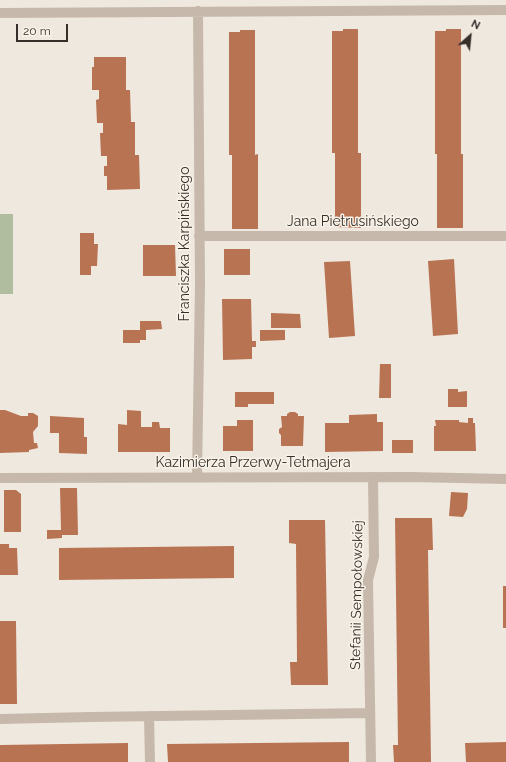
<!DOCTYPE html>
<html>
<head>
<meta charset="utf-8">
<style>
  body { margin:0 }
  #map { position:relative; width:506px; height:762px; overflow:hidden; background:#efe8de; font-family:Raleway,sans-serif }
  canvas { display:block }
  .north { position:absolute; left:450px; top:16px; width:40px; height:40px; -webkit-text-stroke:3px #f8f2e9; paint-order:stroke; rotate:27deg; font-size:11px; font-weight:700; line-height:16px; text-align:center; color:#352e29 }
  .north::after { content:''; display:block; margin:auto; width:14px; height:18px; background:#352e29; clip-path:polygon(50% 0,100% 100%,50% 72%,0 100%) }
  .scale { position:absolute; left:16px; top:24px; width:52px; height:18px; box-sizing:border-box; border:2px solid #352e29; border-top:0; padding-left:5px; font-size:12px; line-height:14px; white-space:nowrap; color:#352e29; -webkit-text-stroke:3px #f8f2e9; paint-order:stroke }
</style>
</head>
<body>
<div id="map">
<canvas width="506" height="762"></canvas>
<div class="north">N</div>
<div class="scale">20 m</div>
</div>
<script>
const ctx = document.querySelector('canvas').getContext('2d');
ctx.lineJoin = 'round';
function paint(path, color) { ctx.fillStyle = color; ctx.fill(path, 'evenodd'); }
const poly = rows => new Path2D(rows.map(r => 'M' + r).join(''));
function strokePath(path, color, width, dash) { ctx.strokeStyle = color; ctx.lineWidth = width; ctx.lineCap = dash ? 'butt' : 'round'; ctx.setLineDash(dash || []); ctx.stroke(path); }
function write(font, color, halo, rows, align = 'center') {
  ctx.font = font + ' Raleway,sans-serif'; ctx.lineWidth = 3; ctx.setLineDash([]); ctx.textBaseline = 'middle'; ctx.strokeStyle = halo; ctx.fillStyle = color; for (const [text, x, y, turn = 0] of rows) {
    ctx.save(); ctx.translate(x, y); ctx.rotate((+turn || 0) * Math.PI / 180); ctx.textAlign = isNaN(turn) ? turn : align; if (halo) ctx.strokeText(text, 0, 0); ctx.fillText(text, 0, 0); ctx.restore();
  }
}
paint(poly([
  [0,214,13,214,13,294,0,294]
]), '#b0bd9f');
paint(poly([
  [343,29,358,29,358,153,361,153,361,228,335,227,335,153,332,153,332,31,343,31],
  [446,29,461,29,461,154,463,154,463,228,437,228,437,154,435,154,435,31,446,31],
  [240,30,255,30,255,155,258,154,258,229,232,229,232,155,229,155,229,32,240,32],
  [94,57,126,57,126,90,130,90,131,122,135,122,135,155,139,155,140,189,107,190,107,176,104,176,104,166,107,166,107,156,101,156,100,133,103,133,103,123,97,123,96,100,99,99,99,90,92,90,92,67,94,67],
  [80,233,94,233,94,244,98,244,97,266,91,266,91,275,80,275],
  [143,245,175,245,176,276,143,276],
  [224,249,250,249,250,275,224,275],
  [454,259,458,334,433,336,428,261],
  [350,261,355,336,329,338,324,262],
  [222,299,251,299,252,341,256,341,256,347,252,347,252,359,223,360],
  [271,313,300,314,301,328,271,328],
  [140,321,161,321,162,329,146,330,146,340,140,340,140,343,123,343,123,330,140,330],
  [260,330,285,330,285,340,260,341],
  [380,364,391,364,391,398,379,398],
  [448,389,458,389,458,392,467,391,467,407,448,407],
  [235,392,274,392,274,404,248,404,248,407,235,407],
  [0,410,5,410,21,416,28,416,28,413,33,413,38,416,38,426,33,432,34,443,37,443,38,448,29,450,29,452,0,453],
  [127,410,141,411,141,427,152,427,152,422,159,422,160,428,170,428,170,452,118,452,118,424,127,425],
  [290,412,295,412,298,414,298,416,304,416,303,446,281,446,281,435,279,433,279,429,282,427,281,416,287,416,287,414],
  [377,414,377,422,383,422,383,451,325,452,325,423,349,423,349,415],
  [50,416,84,418,84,437,87,437,87,454,59,453,59,433,50,433],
  [468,418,473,418,473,423,475,423,476,451,434,451,434,426,436,426,435,420,459,420,459,422,468,423],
  [237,420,253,420,253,451,223,451,223,426,237,426],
  [392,440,413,440,413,453,392,453],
  [60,488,77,488,78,535,62,535,62,538,47,539,47,530,61,530],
  [4,490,16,490,21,494,21,532,4,532],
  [451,492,468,493,467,509,463,517,449,516],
  [395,518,432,518,433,550,428,550,431,762,394,762,393,745,398,745],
  [289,520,325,520,328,685,291,685,290,662,297,662,296,544,289,543],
  [0,544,9,544,9,548,17,548,18,575,0,575],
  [234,546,234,578,59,580,59,548],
  [503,586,506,586,506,628,503,628],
  [0,621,16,621,17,704,0,704],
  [349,742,349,762,168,762,167,744],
  [506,742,506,762,466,762,465,743],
  [128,743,128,762,0,762,0,745]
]), '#b87353');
strokePath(poly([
  [0,13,506,10],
  [199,236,506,236],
  [197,477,200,284,198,11],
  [0,478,411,477,506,479],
  [149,716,150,762],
  [0,719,90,717,370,713],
  [371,762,368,580,374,557,373,477]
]), '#c6b9ab', 10);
write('14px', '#352e29', '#f8f2e9', [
  ["Jana Pietrusińskiego",353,222],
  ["Franciszka Karpińskiego",185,244,-90],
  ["Kazimierza Przerwy-Tetmajera",253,463],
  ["Stefanii Sempołowskiej",357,595,-89]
]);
</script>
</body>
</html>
